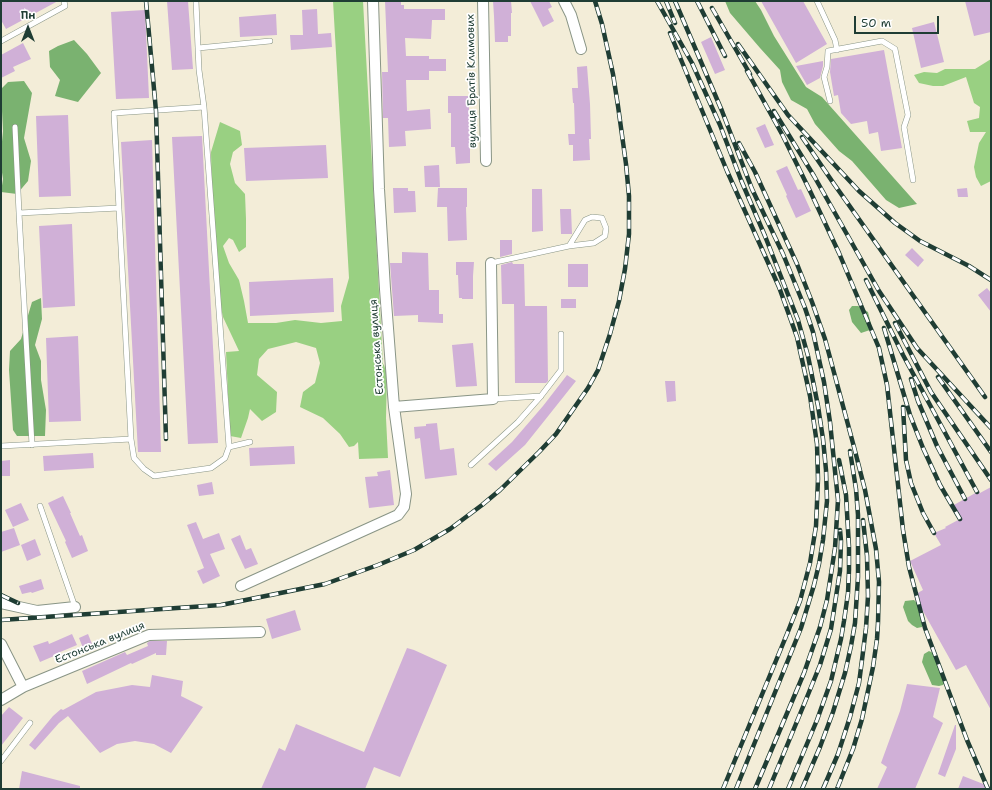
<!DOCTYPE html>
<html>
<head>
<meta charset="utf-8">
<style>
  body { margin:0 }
  #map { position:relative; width:992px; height:790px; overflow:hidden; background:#f3edd8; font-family:"Shantell Sans",sans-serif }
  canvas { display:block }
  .frame { position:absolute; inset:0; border:2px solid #1f3d34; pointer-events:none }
  .north { position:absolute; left:8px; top:8px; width:40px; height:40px; -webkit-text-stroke:3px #fff; paint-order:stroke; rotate:0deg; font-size:11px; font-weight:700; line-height:16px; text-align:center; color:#1f3d34 }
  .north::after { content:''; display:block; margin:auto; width:14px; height:18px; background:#1f3d34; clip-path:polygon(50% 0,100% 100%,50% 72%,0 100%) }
  .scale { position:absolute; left:854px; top:16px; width:85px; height:18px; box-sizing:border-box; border:2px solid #1f3d34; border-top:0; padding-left:5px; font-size:12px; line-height:14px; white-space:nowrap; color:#1f3d34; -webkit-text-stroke:3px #fff; paint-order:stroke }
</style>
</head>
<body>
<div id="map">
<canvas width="992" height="790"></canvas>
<div class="frame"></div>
<div class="north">Пн</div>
<div class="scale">50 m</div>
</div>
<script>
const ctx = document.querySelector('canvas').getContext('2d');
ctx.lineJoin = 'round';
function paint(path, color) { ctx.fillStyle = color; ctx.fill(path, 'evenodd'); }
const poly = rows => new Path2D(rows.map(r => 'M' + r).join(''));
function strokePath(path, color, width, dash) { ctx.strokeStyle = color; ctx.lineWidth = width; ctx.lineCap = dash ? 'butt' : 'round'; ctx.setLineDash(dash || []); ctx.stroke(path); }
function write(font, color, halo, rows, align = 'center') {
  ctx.font = font + ' "Shantell Sans",sans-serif'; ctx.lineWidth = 3.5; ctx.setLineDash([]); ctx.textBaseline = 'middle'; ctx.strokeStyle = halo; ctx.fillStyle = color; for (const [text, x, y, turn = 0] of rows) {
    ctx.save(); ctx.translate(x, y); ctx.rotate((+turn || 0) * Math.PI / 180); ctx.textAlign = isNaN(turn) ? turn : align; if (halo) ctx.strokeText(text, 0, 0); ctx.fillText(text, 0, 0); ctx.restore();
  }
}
paint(poly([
  [333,1,363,1,383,364,384,365,387,375,386,418,388,458,359,459,358,442,354,446,349,447,340,434,323,418,300,407,303,392,315,383,320,363,316,348,296,342,268,349,259,359,257,375,277,392,276,412,262,421,250,409,248,418,241,438,230,436,226,352,239,351,223,317,213,271,211,152,220,122,240,131,242,145,233,152,230,164,235,183,245,194,246,219,246,247,239,252,233,240,229,238,223,246,229,263,239,280,244,301,248,323,276,323,295,320,321,323,342,321,341,306,349,278],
  [991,59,991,181,981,186,976,177,974,167,979,143,986,132,970,132,967,121,979,118,980,107,974,103,966,77,943,86,933,86,919,83,914,75,924,72,937,73,945,69,975,69]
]), '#99d082');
paint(poly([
  [725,1,755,1,761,10,774,36,806,87,822,97,917,204,899,208,886,200,852,161,839,151,815,124,807,109,791,100,782,82,780,70,760,48,730,13],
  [74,40,87,54,101,73,78,102,55,96,60,80,50,67,49,51,58,46],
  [24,81,32,93,24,138,31,161,28,181,17,194,1,192,3,179,1,166,1,152,3,131,2,111,1,106,1,89,8,82],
  [41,298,42,319,35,345,41,361,41,380,46,410,45,436,17,436,13,430,9,370,10,351,21,339,32,302],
  [852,306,858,306,868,312,871,324,870,330,861,333,852,322,849,310],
  [914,600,918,604,923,622,922,627,917,628,912,625,908,621,903,607,905,601],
  [929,651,933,653,941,668,946,681,943,685,939,686,932,685,922,662,924,654]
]), '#7ab270');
paint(poly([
  [5,1,58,1,6,29,1,20,1,3],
  [167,1,188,1,193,69,172,70],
  [385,1,401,1,401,5,404,5,404,9,445,9,445,20,432,20,431,39,405,38,406,56,429,56,429,59,446,59,446,71,429,71,429,80,406,80,407,111,430,109,431,129,405,131,406,146,389,147,388,118,383,118,382,72,388,72],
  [493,1,511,1,512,13,511,13,511,36,508,36,508,42,495,42,494,16],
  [530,1,549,1,552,7,548,9,554,21,543,27],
  [761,1,803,1,827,44,796,63],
  [965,1,991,1,991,32,974,36],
  [317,9,318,34,331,33,332,47,291,50,290,35,303,35,302,10],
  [145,10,149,98,116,99,111,12],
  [276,14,277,35,240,37,239,17],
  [934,22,944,62,921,68,912,28],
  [711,37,725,70,715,74,701,42],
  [23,43,31,59,13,67,15,71,1,78,1,55],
  [884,50,902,148,881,151,878,132,869,134,867,121,851,124,841,113,838,95,834,96,830,72,831,59],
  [823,61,823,66,820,78,807,85,796,66],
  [587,66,590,104,591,139,589,139,590,160,573,161,573,145,569,145,568,134,575,134,574,103,573,103,572,88,578,88,577,67],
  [448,96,469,96,469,129,470,129,470,163,456,164,455,147,451,147,451,113,448,113],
  [68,115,71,196,39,197,36,116],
  [765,124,774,145,765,148,756,128],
  [202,136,218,443,188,444,172,137],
  [152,140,161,452,138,452,121,142],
  [326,145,328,178,246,181,244,148],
  [439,165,440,187,425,187,424,166],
  [787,166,798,190,801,189,811,211,796,218,786,196,787,195,776,171],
  [393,188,408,188,408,191,415,191,416,212,394,213],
  [438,188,467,188,467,207,466,207,467,240,448,241,447,207,437,207],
  [967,188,968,197,958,197,957,189],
  [532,189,542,189,543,231,532,232],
  [560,209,571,209,572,234,561,234],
  [72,224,75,306,43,308,39,226],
  [500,240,512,240,512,254,500,257],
  [912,248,924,260,918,267,905,255],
  [402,252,428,253,429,290,439,290,439,314,443,314,443,323,418,322,418,315,394,316,390,263,402,263],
  [456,262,474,262,473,276,473,299,462,299,462,298,459,298,458,275,456,275],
  [512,262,513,264,524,264,525,306,547,306,548,381,546,383,515,383,514,304,502,304,501,265],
  [568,264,588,264,588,287,568,287],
  [333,278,334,312,250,316,249,282],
  [987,288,991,293,991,312,978,295],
  [561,299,576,299,576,308,561,308],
  [78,336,81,421,49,422,46,338],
  [473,343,477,386,456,387,452,345],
  [567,375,576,381,545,420,525,445,496,471,488,464,512,442,543,406],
  [665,381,675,381,676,401,667,402],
  [437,423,440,450,454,448,457,475,425,479,420,438,415,439,414,427,426,426,426,424],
  [294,446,295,464,250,466,249,448],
  [93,453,94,468,44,471,43,456],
  [10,460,10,476,1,476,1,461],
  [390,470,394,505,369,508,365,477,378,476,377,472],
  [212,482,214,494,199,496,197,485],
  [991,487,991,710,966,665,956,670,914,595,923,590,910,561,941,545,934,533,946,528,945,527,960,519,952,506,979,491,980,493],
  [63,496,71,513,70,513,80,536,82,535,88,551,72,558,65,542,66,541,48,503],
  [21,503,29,520,13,527,5,510],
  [196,522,203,539,219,533,225,549,210,554,220,576,203,584,197,571,204,568,187,525],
  [14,528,20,545,1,552,1,532],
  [240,535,246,550,251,548,258,564,245,569,231,539],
  [35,539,41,555,27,561,21,545],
  [41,579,44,589,32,593,31,592,22,594,19,586],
  [295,610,301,630,272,639,266,619],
  [72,634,77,645,53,655,54,656,40,662,33,646,48,641,49,644],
  [88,634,92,644,83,648,79,638],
  [150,641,167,641,166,655,156,655,156,653,132,664,131,663,87,684,82,671,125,652,127,655,148,646,147,643],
  [407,648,414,650,447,665,400,777,374,767,365,789,261,789,279,748,285,751,296,724,364,752],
  [152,675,183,681,181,696,203,707,171,753,154,744,135,741,117,744,100,753,68,716,59,723,35,750,29,745,53,716,61,709,63,710,96,692,132,685,150,687],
  [907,684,940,688,933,717,943,723,915,789,877,789,887,767,881,763,900,711],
  [9,707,23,718,1,746,1,716],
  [955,725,956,725,956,749,945,777,938,774],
  [22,771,80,786,80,789,19,789],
  [963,776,991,787,991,789,958,789]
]), '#d0b0d7');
const lane = poly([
  [196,1,198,48],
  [817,1,835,40,837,50],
  [1,41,65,6,64,1],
  [830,101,824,77,827,67,828,51,882,41,895,49,908,115,904,127,913,180],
  [204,107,229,447,225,458,211,468,154,476,144,469,134,458,131,439,114,113,204,107],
  [204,107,199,70,198,48,270,41],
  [15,127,19,213],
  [491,263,569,246,585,220,592,217,602,218,606,228,605,236,594,243,569,246],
  [493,399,541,396],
  [32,445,19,213,119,208],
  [1,446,131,439],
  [229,447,250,442],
  [471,465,518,422,541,396,561,370,561,334],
  [40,506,75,607],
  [1,761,30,723]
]);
const street = poly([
  [483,1,486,161],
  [564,1,571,15,581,49],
  [394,407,493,399,491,263],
  [241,586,398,515,404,507,406,494,394,407,385,289,379,189,373,1],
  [1,603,37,611,75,607],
  [1,644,23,687],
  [1,700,23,687,149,635,260,632]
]);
strokePath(lane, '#899586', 6);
strokePath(street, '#899586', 12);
strokePath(lane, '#fff', 5);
strokePath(street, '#fff', 10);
const rail = poly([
  [146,1,156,111,166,439],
  [657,1,692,63,720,125,741,180,765,236,798,320,808,356,818,406,823,439,826,470,827,501,823,540,819,564,814,585,801,628,736,789],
  [666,1,675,23],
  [675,1,722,111,752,189,783,254,805,308,813,332,824,382,830,422,836,481,838,500,835,548,827,600,820,627,804,673,755,789],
  [697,1,725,56],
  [712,8,750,74],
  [670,33,727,171,779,287,797,337,810,396,817,444,818,479,816,526,810,563,800,601,787,634,723,789],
  [738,44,788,115,859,191,895,223,920,241,969,266,991,280],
  [747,71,783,136,811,193,839,253,879,348,887,385,903,530,909,567,925,628,967,740,988,789],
  [774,111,814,176,879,291,917,348,991,428],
  [802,137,834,184,985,397],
  [739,143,755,172,797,264,812,302,825,339,854,447,865,490,876,549,879,582,878,623,877,639,873,667,862,719,853,749,837,789],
  [866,280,903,355,977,492],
  [895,323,931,392,991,480],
  [884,328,910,415,923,448,940,485,960,519],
  [938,377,991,452],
  [911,379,918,401,937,446,965,499],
  [903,407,906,460,911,483,923,513,934,533],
  [1,595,18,603],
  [1,620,221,605,325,584,378,565,414,550,450,529,482,505,500,490,539,452,556,434,588,388,598,370,610,334,619,301,625,269,629,234,629,196,626,164,618,106,613,74,602,24,595,1],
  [769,789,805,702,820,665,831,629,840,571,841,541,840,530],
  [788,789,817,720,831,681,841,639,844,621,848,593,849,570,849,547,846,495,839,460],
  [802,789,820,747,833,712,845,673,851,646,855,623,858,577,858,515,856,489,850,451],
  [823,789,838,754,850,717,859,683,862,660,866,628,868,596,867,556,863,520]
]);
strokePath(rail, '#1f3d34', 4.5);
strokePath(rail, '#fff', 3, [9]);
write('11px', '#1f3d34', '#fff', [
  ["вулиця Братів Климових",472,81,-91],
  ["Естонська вулиця",377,347,-94],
  ["Естонська вулиця",100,643,-22]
]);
</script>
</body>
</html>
